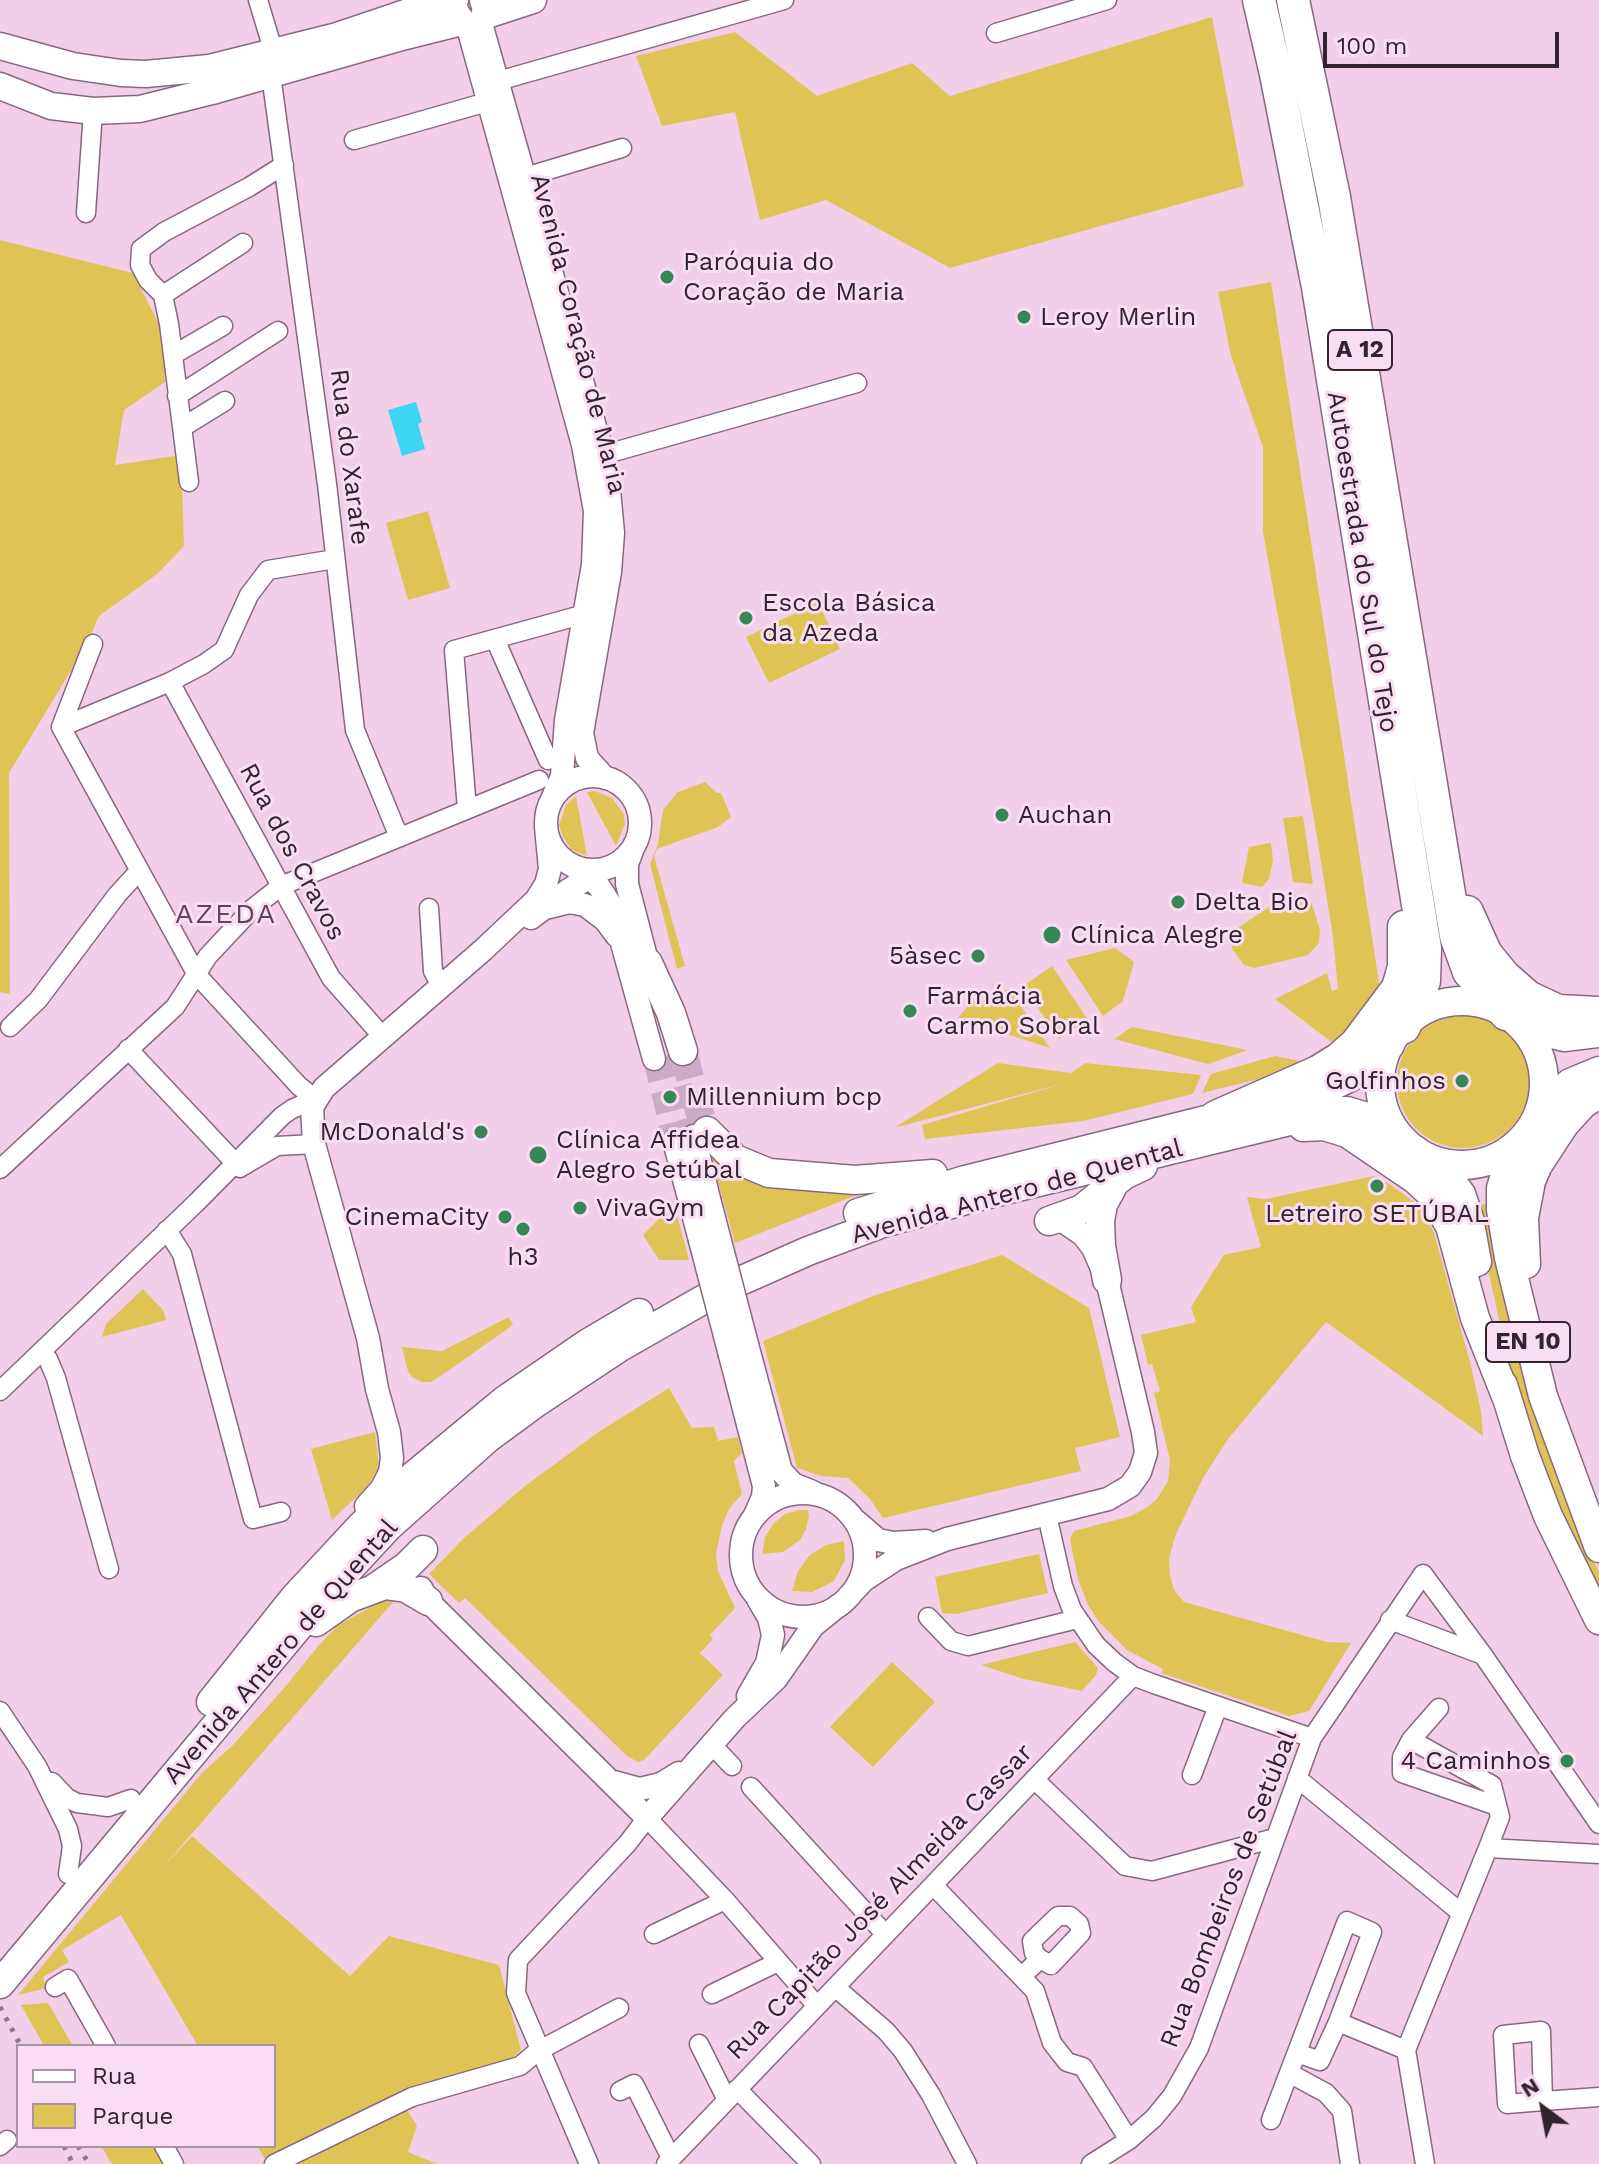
<!DOCTYPE html>
<html>
<head>
<meta charset="utf-8">
<style>
  body { margin:0 }
  #map { position:relative; width:1599px; height:2164px; overflow:hidden; background:#f2cee9; font-family:"Work Sans",sans-serif }
  canvas { display:block }
  .legend { position:absolute; left:16px; top:2044px; width:260px; height:104px; box-sizing:border-box; background:#fbddf3; border:2px solid #aa93a4; margin:0; padding:10px 14px; list-style:none; font-size:24px; color:#31242e }
  .legend li { display:flex; align-items:center; gap:16px; height:40px }
  .legend b { width:40px; border:2px solid #aa93a4 }
  .north { position:absolute; left:1503px; top:2068px; width:80px; height:80px; -webkit-text-stroke:6px #fbddf3; paint-order:stroke; rotate:328deg; font-size:22px; font-weight:700; line-height:32px; text-align:center; color:#31242e }
  .north::after { content:''; display:block; margin:auto; width:28px; height:36px; background:#31242e; clip-path:polygon(50% 0,100% 100%,50% 72%,0 100%) }
  .scale { position:absolute; left:1323px; top:32px; width:236px; height:36px; box-sizing:border-box; border:4px solid #31242e; border-top:0; padding-left:10px; font-size:24px; line-height:28px; white-space:nowrap; color:#31242e; -webkit-text-stroke:6px #fbddf3; paint-order:stroke }
</style>
</head>
<body>
<div id="map">
<canvas width="1599" height="2164"></canvas>
<ul class="legend">
<li><b style="height:10px;background:#fff"></b>Rua</li>
<li><b style="height:22px;background:#dfc455"></b>Parque</li>
</ul>
<div class="north">N</div>
<div class="scale">100 m</div>
</div>
<script>
const ctx = document.querySelector('canvas').getContext('2d');
ctx.lineJoin = 'round';
function paint(path, color) { ctx.fillStyle = color; ctx.fill(path, 'evenodd'); }
const poly = rows => new Path2D(rows.map(r => 'M' + r).join(''));
function strokePath(path, color, width, dash) { ctx.strokeStyle = color; ctx.lineWidth = width; ctx.lineCap = dash ? 'butt' : 'round'; ctx.setLineDash(dash || []); ctx.stroke(path); }
function write(font, color, halo, rows, align = 'center') {
  ctx.font = font + ' "Work Sans",sans-serif'; ctx.lineWidth = 6; ctx.setLineDash([]); ctx.textBaseline = 'middle'; ctx.strokeStyle = halo; ctx.fillStyle = color; for (const [text, x, y, turn = 0] of rows) {
    ctx.save(); ctx.translate(x, y); ctx.rotate((+turn || 0) * Math.PI / 180); ctx.textAlign = isNaN(turn) ? turn : align; if (halo) ctx.strokeText(text, 0, 0); ctx.fillText(text, 0, 0); ctx.restore();
  }
}
paint(poly([
  [1212,17,1244,186,950,268,826,200,760,220,735,112,662,126,636,56,735,32,817,96,912,63,950,96],
  [0,240,133,273,165,336,165,382,124,410,115,465,181,455,184,546,157,574,99,616,87,644,9,773,10,994,0,992],
  [1271,282,1380,989,1370,1007,1334,1044,1275,999,1327,973,1332,991,1338,989,1333,937,1315,825,1263,532,1263,447,1231,356,1218,292],
  [428,511,450,588,408,600,386,523],
  [818,602,840,649,769,683,746,637],
  [705,782,717,793,721,793,731,817,718,827,657,849,654,856,685,966,677,969,650,864,658,844,663,810,678,792],
  [595,791,612,798,624,814,625,824,616,846,587,792],
  [576,796,587,856,572,850,563,837,559,825,566,805],
  [1303,816,1313,884,1293,882,1283,818],
  [1271,843,1273,860,1269,879,1262,887,1242,883,1249,847],
  [1296,895,1304,896,1312,904,1320,930,1319,943,1308,955,1254,968,1244,965,1232,949,1231,940,1235,930,1276,902],
  [1115,948,1134,962,1123,1001,1103,1016,1066,960],
  [1052,966,1088,1020,1059,1039,1023,986],
  [1009,989,1050,1048,958,1018,973,1000],
  '1397 1082a66 66 0 1 1 132 0a66 66 0 1 1-132 0Z',
  [1132,1027,1248,1050,1208,1064,1114,1039],
  [1275,1056,1300,1061,1258,1079,1202,1093,1211,1074],
  [998,1063,1071,1073,1085,1063,1201,1075,1193,1094,1083,1121,925,1139,922,1125,1065,1083,894,1128],
  [708,1146,867,1191,735,1243],
  [1374,1176,1388,1183,1417,1204,1425,1214,1434,1233,1470,1362,1481,1411,1483,1436,1326,1322,1228,1439,1203,1478,1176,1534,1169,1558,1170,1575,1174,1590,1184,1602,1327,1642,1351,1643,1309,1711,1289,1716,1161,1673,1163,1669,1127,1650,1099,1622,1088,1605,1078,1579,1070,1539,1074,1531,1131,1516,1146,1508,1157,1499,1168,1481,1170,1460,1154,1393,1160,1391,1152,1364,1148,1365,1141,1335,1196,1322,1191,1307,1224,1255,1261,1247,1247,1197,1266,1199],
  [1492,1202,1590,1553,1599,1572,1599,1598,1578,1558,1513,1387,1475,1206],
  [674,1204,689,1260,659,1260,643,1235],
  [1002,1255,1089,1308,1120,1437,1075,1448,1081,1471,883,1518,870,1499,848,1478,821,1476,797,1468,763,1341,873,1296],
  [385,1281,402,1347,442,1351,509,1317,513,1325,445,1373,431,1382,422,1382,412,1377,408,1371],
  [143,1289,163,1310,166,1320,102,1337,106,1324],
  [669,1388,692,1428,714,1427,718,1441,738,1437,742,1453,734,1461,742,1494,729,1509,722,1525,716,1555,718,1571,735,1608,710,1635,713,1639,700,1653,723,1675,644,1760,638,1762,627,1756,465,1598,459,1603,429,1574,464,1538,525,1486,600,1431],
  [375,1432,379,1467,366,1488,332,1520,311,1449],
  [799,1510,808,1510,809,1516,806,1529,800,1540,783,1552,762,1554,765,1537,773,1524,785,1514],
  [844,1541,845,1560,834,1581,812,1592,792,1591,798,1571,810,1555,826,1545],
  [1039,1554,1048,1593,956,1614,942,1613,935,1577],
  [388,1597,395,1600,162,1868,192,1836,350,1976,389,1936,499,1965,521,2050,507,2063,417,2085,265,2159,257,2146,274,2146,274,2046,198,2046,121,1915,62,1950,69,1962,43,1977,47,1988,18,1995,202,1773,233,1745,280,1693,320,1644,337,1626],
  [1075,1642,1098,1668,1096,1675,1082,1691,1024,1679,981,1665],
  [892,1662,935,1702,873,1767,830,1727],
  [48,2003,73,2046,44,2046,21,2005],
  [406,2109,417,2125,408,2152,437,2164,292,2164],
  [101,2146,155,2146,166,2164,112,2164]
]), '#dfc455');
paint(poly([
  [416,402,422,422,418,424,425,449,402,456,388,410]
]), '#3ed4f3');
strokePath(poly([
  [672,1054,694,1136],
  [654,1059,674,1141]
]), '#cbacc4', 22, [22, 11]);
strokePath(poly([
  [683,1051,699,1111,707,1131]
]), '#cbacc4', 28, [28, 14]);
const minor = poly([
  [258,0,274,53],
  [996,33,1107,0],
  [271,75,327,484,355,730,399,837],
  [498,81,784,0],
  [354,140,487,102],
  [525,177,622,148],
  [86,213,93,111],
  [163,295,243,243],
  [173,355,223,326],
  [177,396,278,331],
  [183,427,225,401],
  [603,455,857,383],
  [189,482,169,324,163,295,148,280,140,265,141,249,164,232,249,187,284,165],
  [495,639,548,760],
  [170,682,331,978,383,1037],
  [61,727,197,975,299,1086,315,1099],
  [61,727,170,682,204,664,224,650,249,595,268,570,335,559],
  [61,727,93,644],
  [467,809,454,650,585,614],
  [429,908,433,971,441,986],
  [10,1027,38,1000,117,895,139,871],
  [128,1049,240,1168],
  [243,1166,277,1146,314,1144],
  [0,1169,175,1007,208,956,253,908,281,886,539,780],
  [167,1230,182,1254,253,1519,281,1512],
  [41,1352,48,1359,56,1378,109,1569],
  [0,1391,197,1202,282,1116,292,1109,315,1099],
  [1047,1515,1063,1586,1072,1610,1096,1645,1114,1662,1133,1676,1154,1684,1312,1738],
  [928,1617,951,1641,968,1646,1077,1619],
  [1390,1620,1483,1655],
  [1439,1708,1411,1740,1402,1757,1402,1773,1497,1806],
  [0,1711,37,1766,68,1829,72,1846,68,1874],
  [1411,1740,1492,1785,1500,1817,1488,1848],
  [711,1744,732,1766],
  [1192,1775,1218,1706],
  [1297,1778,1460,1912],
  [1034,1779,1125,1866,1152,1871,1275,1838],
  [52,1782,67,1798,77,1803,108,1807,131,1799],
  [751,1787,885,1934],
  [933,1885,1035,1991,1052,2043,1067,2062,1083,2067,1129,2140],
  [654,1934,725,1900],
  [1022,1976,1040,1959,1051,1965,1081,1933,1079,1924,1070,1916,1058,1916,1032,1941,1034,1953,1040,1959],
  [55,1987,68,1979,106,2046],
  [835,1987,886,2031,903,2051,931,2095,967,2164],
  [712,1994,778,1962],
  [699,2044,727,2100],
  [1297,2053,1320,2061,1338,2022],
  [1289,2073,1326,2093,1342,2111,1350,2164],
  [737,2089,811,2164],
  [620,2091,634,2084,671,2158],
  [1543,2101,1541,2031,1503,2035,1507,2104,1543,2101,1599,2097],
  [1271,2120,1347,1921,1372,1932,1338,2022,1406,2050],
  [0,2146,7,2140],
  [164,2146,174,2164],
  [274,2164,412,2097,520,2066,538,2051,619,2008],
  [589,2164,516,1993,518,1960,627,1844,647,1818,725,1900,817,2006],
  [666,2164,1133,1676],
  [1091,2164,1129,2140,1154,2118,1172,2096,1199,2048,1312,1738,1423,1574,1483,1655,1599,1824],
  [1425,2164,1406,2050,1488,1848,1599,1854]
]);
const tertiary = poly([
  [484,16,480,20,603,455,609,490,613,533,610,572,582,733,587,758,605,778],
  [462,22,467,24,583,445,595,511,593,565,566,720,562,776,550,804],
  '546 823a47 47 0 1 1 94 0a47 47 0 1 1-94 0Z',
  [633,848,627,864,627,884,652,980],
  [576,868,598,885,612,907,654,1059],
  [549,907,569,902,585,905,605,920,617,936],
  [531,918,567,891,598,872],
  [694,1136,709,1199],
  [674,1141,691,1206],
  [748,1348,781,1471,793,1484,813,1492],
  [730,1355,764,1486,763,1497,755,1515],
  '741 1555a62 62 0 1 1 124 0a62 62 0 1 1-124 0Z',
  [366,1506,382,1488,390,1472,392,1458,389,1432,377,1389,368,1338,314,1144,312,1107,324,1088,483,950,536,900,546,884,550,869,546,827],
  [856,1521,878,1540,893,1543,926,1541],
  [421,1588,428,1601,647,1818,735,1718,776,1679,813,1626,839,1605],
  [847,1598,864,1580,896,1559,947,1539,1108,1499,1130,1486,1140,1472,1146,1453,1143,1432,1107,1280,1093,1248,1083,1235,1064,1222,1049,1221],
  [748,1696,767,1663,773,1635,769,1618,758,1599],
  [614,1782,640,1789,661,1784,679,1773]
]);
const secondary = poly([
  [483,0,486,10,484,16,533,0],
  [0,46,73,66,121,73,146,74,209,68,337,36,444,0],
  [0,86,51,106,93,111,140,109,212,91,398,38,462,22,453,8,455,0]
]);
const primary = poly([
  [648,963,671,1013,683,1051],
  '1380 1083a82 82 0 1 1 164 0a82 82 0 1 1-164 0Z',
  [1517,1022,1540,1031,1564,1037,1599,1033],
  [1539,1117,1552,1099,1570,1083,1599,1071],
  [1303,1127,1324,1126,1347,1133,1416,1180,1431,1194,1450,1226,1475,1318,1508,1401],
  [707,1131,735,1159,769,1173,855,1180,933,1174],
  [1520,1144,1509,1162,1501,1188,1501,1210,1509,1258,1543,1396,1599,1548],
  [1414,1149,1444,1172,1461,1194,1469,1218,1477,1262],
  [858,1213,965,1180,1322,1091,1365,1070,1390,1045],
  [1049,1221,1082,1209,1124,1175,1143,1166],
  [1526,1264,1524,1218,1531,1181,1538,1165,1564,1125,1583,1104,1599,1094],
  [1107,1280,1101,1246,1100,1221,1103,1204,1112,1188],
  [1503,1385,1525,1456,1548,1516,1599,1620],
  [375,1588,407,1566,423,1550],
  [316,1622,350,1598,385,1585,406,1588,428,1601],
  [211,1702,295,1597,360,1527,407,1481,505,1400,588,1343,639,1313],
  [0,1984,325,1595,388,1527,488,1438,537,1402,620,1347,720,1290,808,1251,883,1223,973,1198,1331,1111,1347,1111,1370,1118,1408,1145]
]);
const motorway = poly([
  [1259,0,1276,74,1318,287,1425,948,1424,981,1404,1027],
  [1293,0,1334,197,1456,936,1469,972,1506,1014],
  [1467,912,1486,954,1504,976,1528,997,1558,1011,1599,1013],
  [1216,1117,1318,1072,1339,1059,1356,1044,1398,988,1404,967,1404,927]
]);
strokePath(minor, '#886880', 21);
strokePath(tertiary, '#886880', 25);
strokePath(secondary, '#886880', 29);
strokePath(primary, '#886880', 31);
strokePath(motorway, '#886880', 35);
strokePath(minor, '#fff', 18);
strokePath(tertiary, '#fff', 22);
strokePath(secondary, '#fff', 26);
strokePath(primary, '#fff', 28);
strokePath(motorway, '#fff', 32);
strokePath(poly([
  [0,2007,21,2046],
  [64,2146,73,2164],
  [78,2146,89,2164]
]), '#8e7688', 5, [4, 8]);
const tertiaryBridge = poly([
  [709,1199,748,1348],
  [691,1206,730,1355]
]);
strokePath(tertiaryBridge, '#886880', 25, []);
strokePath(tertiaryBridge, '#fff', 22);
for (const [x, y, r, color] of [
  [667,277,8,"#358758"],
  [1024,317,8,"#358758"],
  [746,618,8,"#358758"],
  [1002,815,8,"#358758"],
  [1178,902,8,"#358758"],
  [1052,935,10,"#358758"],
  [978,956,8,"#358758"],
  [910,1011,8,"#358758"],
  [1462,1081,8,"#358758"],
  [670,1097,8,"#358758"],
  [481,1132,8,"#358758"],
  [538,1155,10,"#358758"],
  [1377,1186,8,"#358758"],
  [580,1208,8,"#358758"],
  [505,1217,8,"#358758"],
  [523,1229,8,"#358758"],
  [1567,1761,8,"#358758"]
]) { const dot = new Path2D(); dot.arc(x, y, r, 0, 2 * Math.PI); ctx.fillStyle = color; ctx.fill(dot); strokePath(dot, '#fbddf3', 3); }
for (const [x, y, w] of [
  [1360,350,64],
  [1528,1342,84]
]) { const box = new Path2D(); box.roundRect(x - w / 2, y - 20, w, 40, 6); ctx.fillStyle = '#fbddf3'; ctx.fill(box); strokePath(box, '#31242e', 2); }
write('bold 24px', '#31242e', null, [
  ["A 12",1360,350],
  ["EN 10",1528,1342]
]);
write('26px', '#31242e', '#fbddf3', [
  ["Paróquia do",683,262],
  ["Coração de Maria",683,292],
  ["Leroy Merlin",1040,317],
  ["Escola Básica",762,603],
  ["da Azeda",762,633],
  ["Auchan",1018,815],
  ["Delta Bio",1194,902],
  ["Clínica Alegre",1070,935],
  ["5àsec",962,956,"right"],
  ["Farmácia",926,996],
  ["Carmo Sobral",926,1026],
  ["Golfinhos",1446,1081,"right"],
  ["Millennium bcp",686,1097],
  ["McDonald's",465,1132,"right"],
  ["Clínica Affidea",556,1140],
  ["Alegro Setúbal",556,1170],
  ["VivaGym",596,1208],
  ["Letreiro SETÚBAL",1377,1214,"center"],
  ["CinemaCity",489,1217,"right"],
  ["h3",523,1257,"center"],
  ["4 Caminhos",1551,1761,"right"]
], 'left');
write('26px', '#31242e', '#fbddf3', [
  ["Avenida Coração de Maria",578,334,76],
  ["Rua do Xarafe",349,457,83],
  ["Autoestrada do Sul do Tejo",1362,562,81],
  ["Rua dos Cravos",292,852,62],
  ["Avenida Antero de Quental",1017,1192,-15],
  ["Avenida Antero de Quental",281,1652,-49],
  ["Rua Bombeiros de Setúbal",1229,1889,-69],
  ["Rua Capitão José Almeida Cassar",880,1902,-46]
]);
ctx.letterSpacing = '2px';
write('28px', '#61435a', '#fbddf3', [
  ["AZEDA",226,915]
]);
ctx.letterSpacing = '0px';
</script>
</body>
</html>
